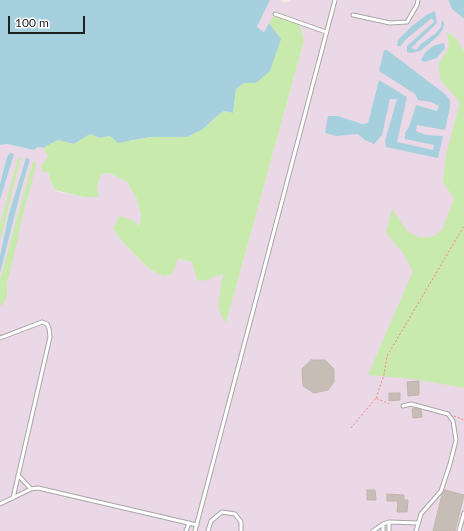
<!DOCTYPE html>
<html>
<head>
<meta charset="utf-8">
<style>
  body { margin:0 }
  #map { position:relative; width:464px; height:531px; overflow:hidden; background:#f1ede7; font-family:Lato,sans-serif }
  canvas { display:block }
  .scale { position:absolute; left:8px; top:16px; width:77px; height:18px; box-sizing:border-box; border:2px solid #202020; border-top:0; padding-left:5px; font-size:12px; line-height:14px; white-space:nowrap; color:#202020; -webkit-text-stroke:3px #fff; paint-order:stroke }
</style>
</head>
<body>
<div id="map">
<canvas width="464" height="531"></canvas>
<div class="scale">100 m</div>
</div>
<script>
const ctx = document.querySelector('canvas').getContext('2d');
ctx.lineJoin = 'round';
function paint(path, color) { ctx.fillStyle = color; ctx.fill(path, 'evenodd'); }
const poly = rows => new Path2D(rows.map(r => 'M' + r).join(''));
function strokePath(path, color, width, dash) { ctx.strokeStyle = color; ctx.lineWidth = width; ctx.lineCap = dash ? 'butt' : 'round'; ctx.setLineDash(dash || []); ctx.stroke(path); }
paint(poly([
  [270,0,280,0,285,3,291,0,448,0,452,9,464,19,464,531,0,531,0,145,7,144,34,150,38,147,43,148,48,157,41,166,49,173,51,182,55,191,84,197,98,197,97,188,101,174,110,173,127,182,136,197,141,216,139,227,120,217,113,228,121,240,149,269,163,276,178,259,192,262,204,281,223,273,226,323,304,41,300,26,269,23,264,32,257,28]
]), '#ead8e6');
paint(poly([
  [276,14,300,26,304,41,226,323,221,316,218,304,223,274,204,281,197,280,192,262,178,259,172,274,163,276,149,269,121,240,113,228,120,216,134,221,139,227,141,216,136,197,127,182,110,173,101,174,97,188,99,197,84,197,55,190,51,182,49,173,42,171,41,166,48,157,43,148,58,140,74,144,90,134,100,138,110,136,131,141,150,137,187,137,203,129,217,116,224,111,233,113,236,89,244,83,256,83,280,39,269,23],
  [447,32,457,39,464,52,464,388,414,379,368,375,413,271,403,253,386,233,392,209,408,232,420,238,435,236,443,228,454,198,443,182,446,155,460,102,441,81,438,65,449,47],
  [18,158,21,158,0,241,0,224],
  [33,161,36,162,35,170,21,222,17,243,7,283,7,296,3,304,0,306,0,280]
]), '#c9eaad');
paint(poly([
  [0,0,270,0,257,27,264,32,269,23,281,39,270,71,256,83,244,83,236,89,233,113,224,111,217,116,203,129,187,137,150,137,118,143,110,136,100,138,90,134,74,144,58,140,43,148,38,147,34,150,7,144,0,145],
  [448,0,464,0,464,19,452,9],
  [435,11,437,23,411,48,416,50,421,44,436,33,441,27,442,20,444,22,443,29,437,37,420,51,411,53,407,52,407,46,434,22,432,18,405,40,401,46,397,46,398,40,412,26,428,14],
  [444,43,445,48,437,58,424,62,421,60,425,53,433,46],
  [384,50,387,50,445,94,450,100,450,107,445,130,417,125,416,131,426,135,443,136,438,158,386,147,385,141,397,99,390,99,382,135,374,144,365,140,358,134,336,136,325,133,328,116,338,116,362,124,368,123,379,80,407,97,397,142,433,150,434,145,405,139,405,133,409,127,416,105,437,111,439,106,431,102,418,100,415,94,379,71],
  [10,153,14,154,0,200,0,184,7,157],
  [26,158,30,159,20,194,0,273,0,256,9,214]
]), '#a7d0de');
const building = poly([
  [311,360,325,360,334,369,334,382,328,390,314,393,303,386,302,369,311,360],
  [419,381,419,395,408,396,407,382,419,381],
  [389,393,400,393,400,400,389,401,389,393],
  [416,408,421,410,422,417,413,418,412,409,416,408],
  [367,490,375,490,376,500,367,500,367,490],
  [445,490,464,495,455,531,433,531,442,495,445,490],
  [387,494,404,495,404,500,408,500,407,512,397,512,398,501,387,501,387,494]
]);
paint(building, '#c5bdb6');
strokePath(building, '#c2b5a9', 1);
const lane = poly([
  [275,14,326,32],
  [353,15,390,23,407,22,417,5,418,0],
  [0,338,42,322,47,324,49,328,50,337,13,498],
  [403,406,411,404,448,414,453,421,456,440,450,464,441,491,421,514,416,531],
  [18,475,31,489],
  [0,504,31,489,38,488,197,525],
  [383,524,383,531],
  [186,531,189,523],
  [195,531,335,0],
  [208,531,211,521,222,512,235,514,241,522,241,531],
  [373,531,383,524,389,522,418,523],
  [389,531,389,522],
  [459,531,464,513]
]);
strokePath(lane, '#a7a7a7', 5);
strokePath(poly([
  [376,398,384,375,387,356,464,226],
  [454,416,464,420],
  [351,428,376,398,389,404]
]), '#fa806e', 1, [2, 2]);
strokePath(lane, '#fff', 3);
</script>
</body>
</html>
